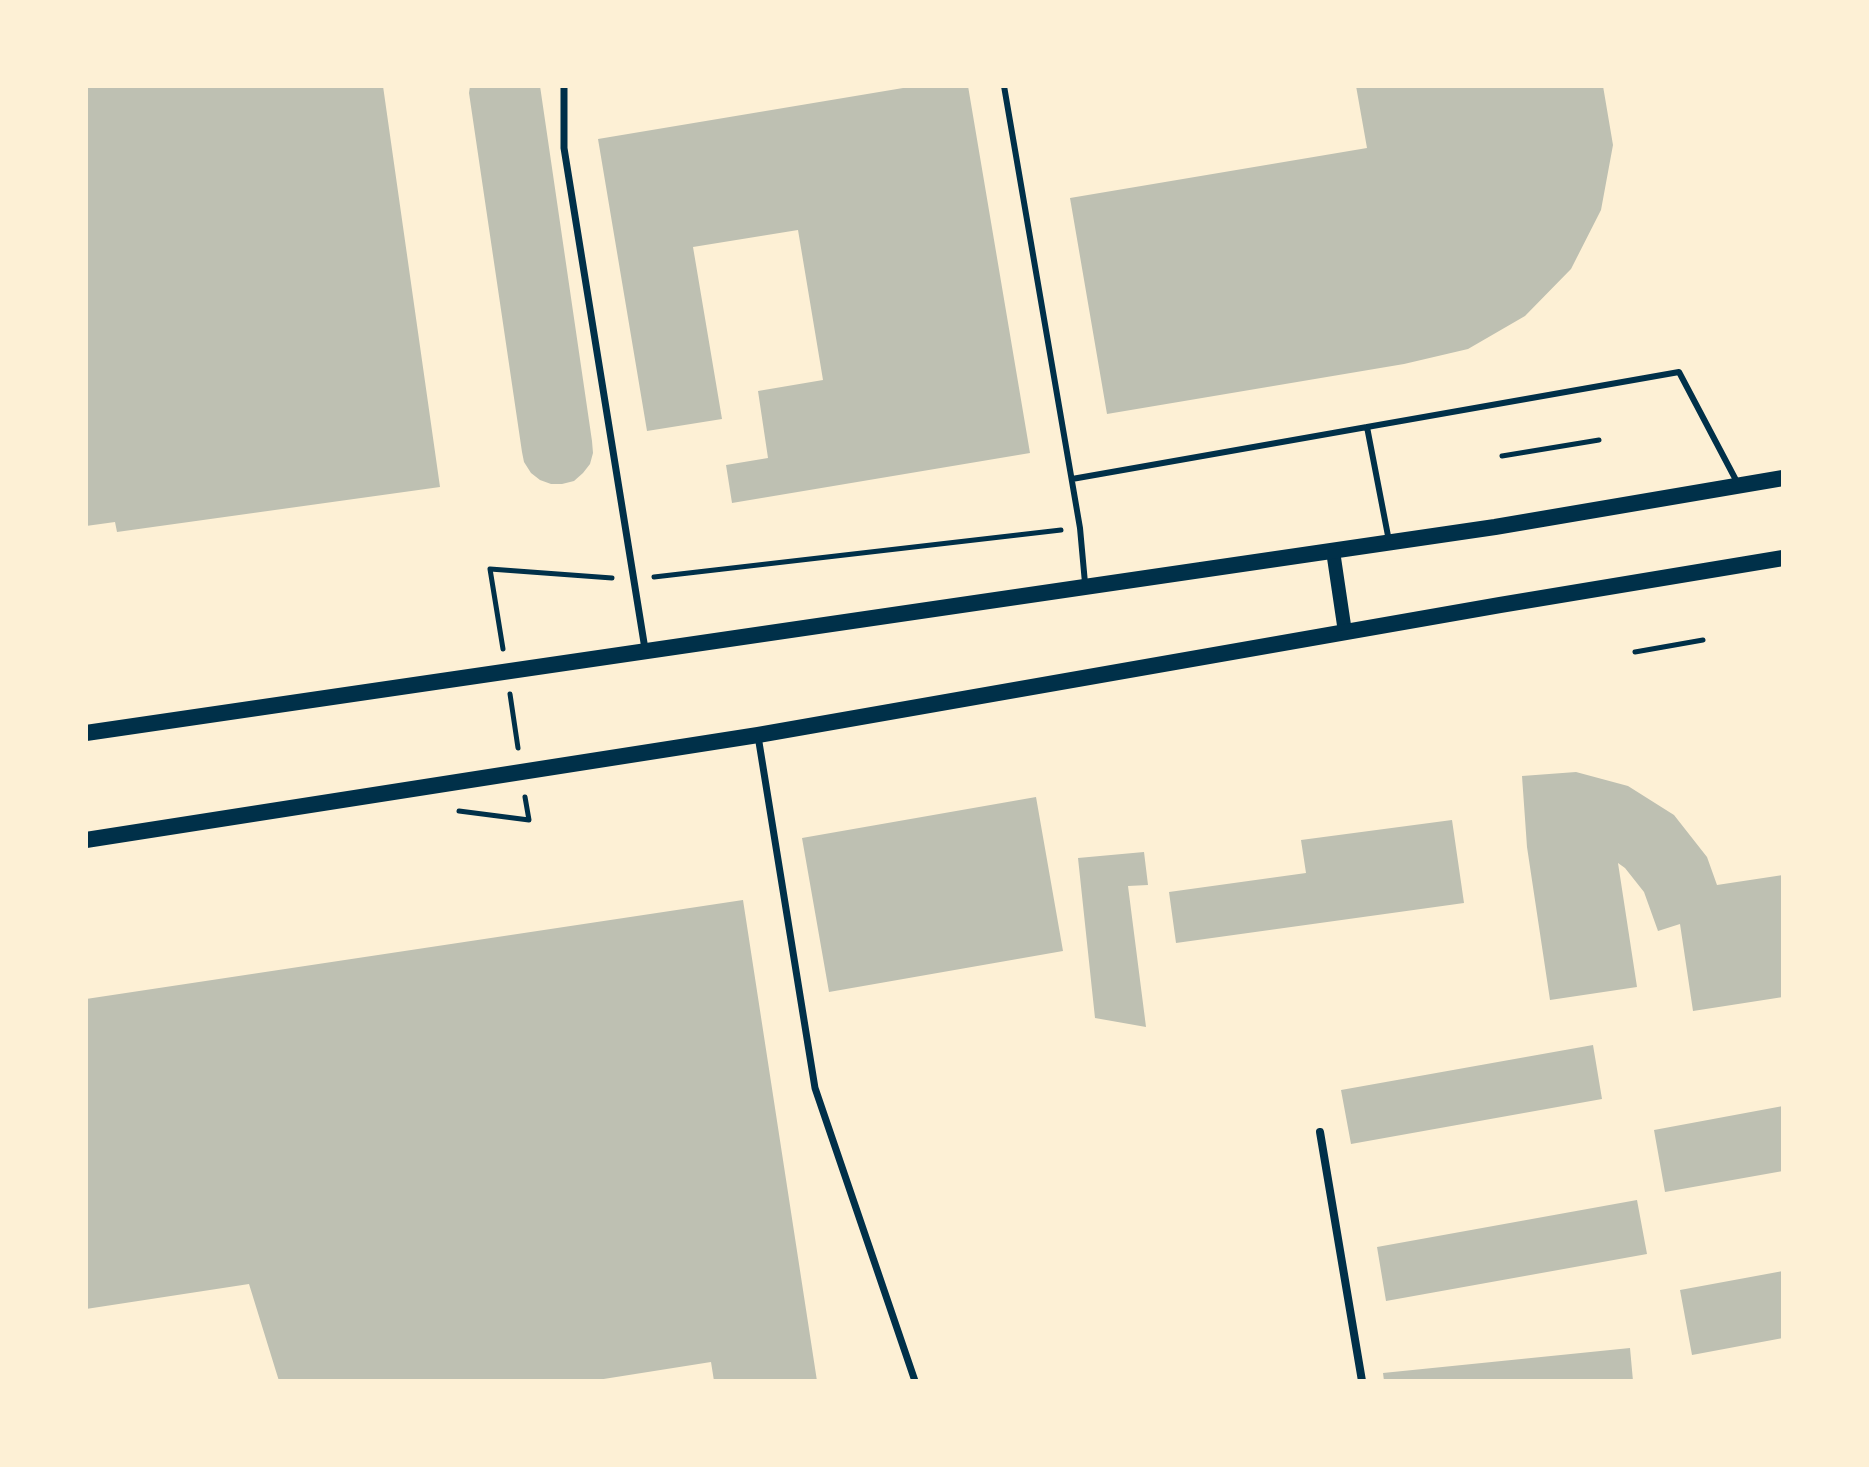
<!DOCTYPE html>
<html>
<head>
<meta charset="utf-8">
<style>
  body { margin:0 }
  #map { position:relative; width:1869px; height:1467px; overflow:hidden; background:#fdf0d5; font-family:"Golos Text",sans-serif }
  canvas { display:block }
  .frame { position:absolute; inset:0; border:88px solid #fdf0d5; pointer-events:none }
</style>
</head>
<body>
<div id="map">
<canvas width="1869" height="1467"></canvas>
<div class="frame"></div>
</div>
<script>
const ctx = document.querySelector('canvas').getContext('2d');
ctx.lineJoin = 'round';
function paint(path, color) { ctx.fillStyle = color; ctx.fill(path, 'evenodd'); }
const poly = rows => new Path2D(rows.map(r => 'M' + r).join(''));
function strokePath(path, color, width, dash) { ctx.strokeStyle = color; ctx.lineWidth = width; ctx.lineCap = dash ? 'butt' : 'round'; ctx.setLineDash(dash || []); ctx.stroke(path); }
paint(poly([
  [86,86,383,86,440,487,117,532,115,522,86,526],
  [470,86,540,86,592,441,593,453,590,464,583,473,574,481,562,484,551,484,540,480,531,473,524,462,522,452,469,93],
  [915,86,968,86,1030,453,732,503,726,465,768,458,758,391,823,380,798,230,693,247,722,419,647,431,598,139],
  [1356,86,1603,86,1613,145,1601,210,1571,269,1525,316,1468,349,1404,364,1107,414,1070,198,1367,148],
  [1576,772,1628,786,1674,815,1707,857,1717,885,1783,875,1783,997,1693,1011,1680,924,1658,931,1644,892,1625,868,1618,863,1637,987,1550,1000,1527,847,1522,776],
  [1036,797,1063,951,829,992,802,838],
  [1452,820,1464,903,1176,943,1169,892,1306,873,1301,840],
  [1144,852,1148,885,1128,886,1146,1027,1095,1018,1078,858],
  [743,900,817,1381,714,1381,711,1362,591,1381,279,1381,249,1284,86,1309,86,999],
  [1593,1045,1602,1099,1351,1144,1341,1090],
  [1783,1106,1783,1171,1665,1192,1654,1130],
  [1637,1200,1647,1254,1386,1301,1377,1247],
  [1783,1271,1783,1338,1692,1355,1680,1290],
  [1630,1348,1633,1381,1384,1381,1383,1373]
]), '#bec0b2');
strokePath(poly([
  [1502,456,1599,440],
  [654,577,1061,530],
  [503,649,490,569,612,578],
  [1635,652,1703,640],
  [510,694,518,748],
  [459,811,529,820,525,797]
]), '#003049', 5);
strokePath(poly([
  [1004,86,1080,528,1085,583],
  [1367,427,1389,541],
  [1072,479,1679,372,1737,482]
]), '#003049', 6);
strokePath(poly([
  [564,86,564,148,645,649],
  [758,736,815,1088,915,1381]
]), '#003049', 7);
strokePath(poly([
  [1320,1132,1362,1381]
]), '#003049', 8);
strokePath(poly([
  [1333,551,1345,632]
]), '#003049', 14);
strokePath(poly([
  [86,733,1495,527,1783,478],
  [86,840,758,735,1500,605,1783,558]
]), '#003049', 16);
</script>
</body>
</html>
